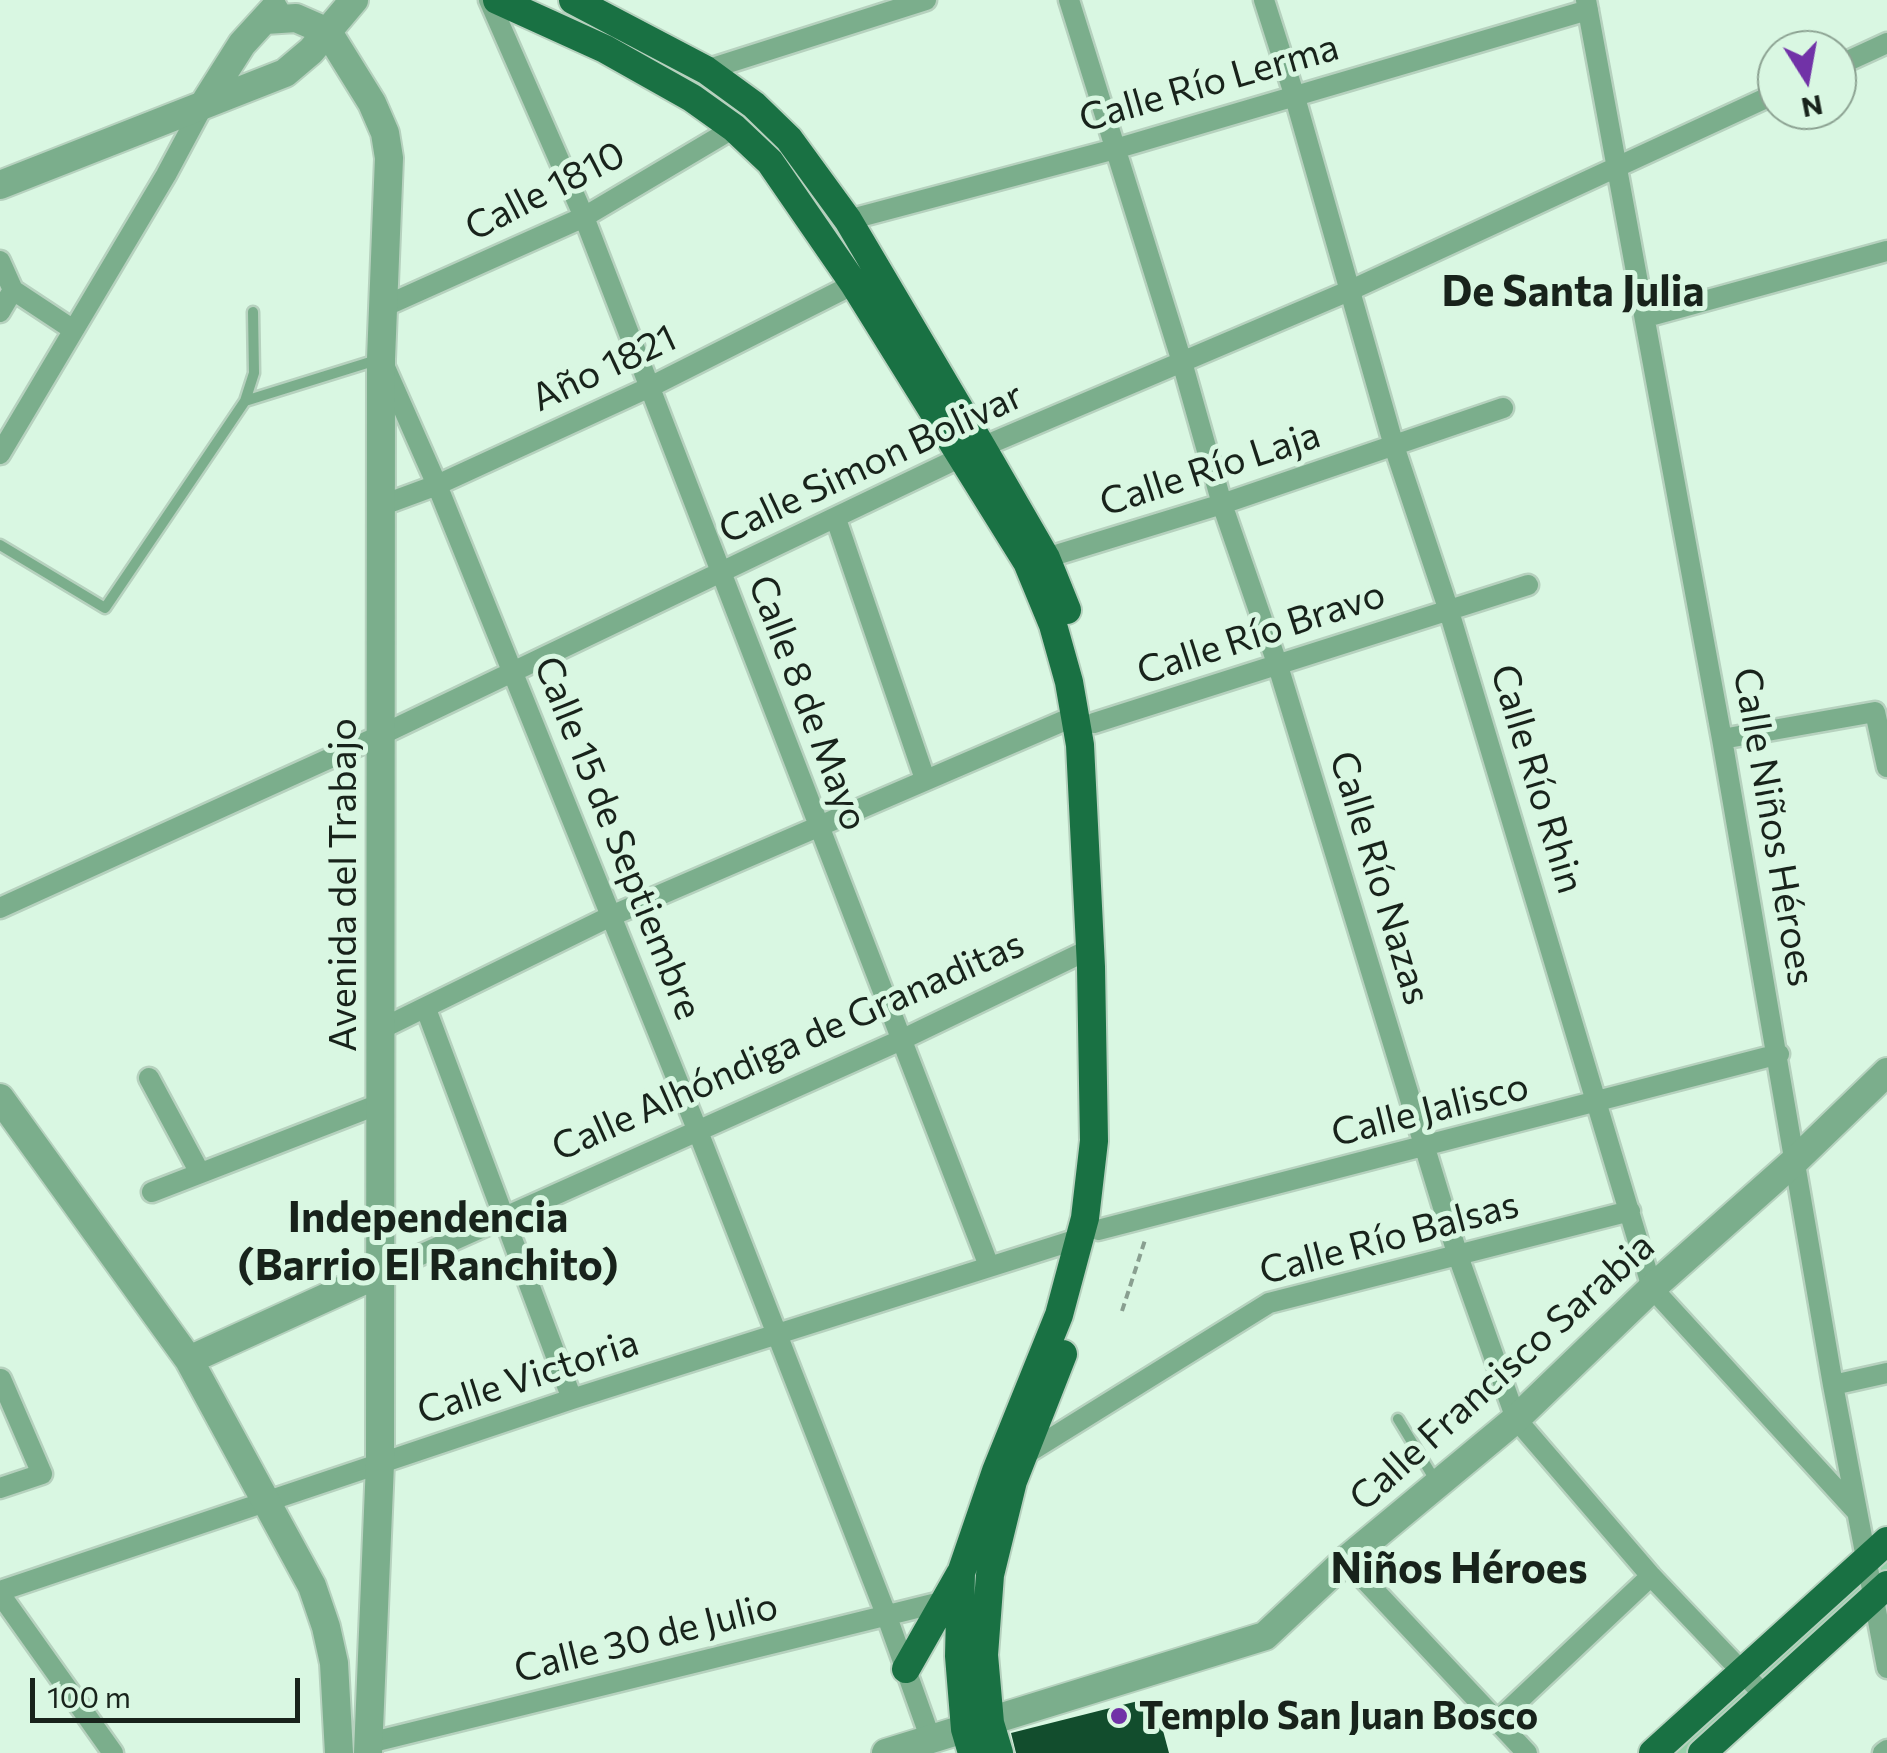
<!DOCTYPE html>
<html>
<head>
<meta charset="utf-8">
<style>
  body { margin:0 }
  #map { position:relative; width:1887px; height:1753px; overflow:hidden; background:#d9f7e2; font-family:Commissioner,sans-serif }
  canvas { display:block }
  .north { position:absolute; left:1757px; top:30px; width:100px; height:100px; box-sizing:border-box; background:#d9f7e2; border:2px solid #8ca292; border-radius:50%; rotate:169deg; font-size:28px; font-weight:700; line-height:40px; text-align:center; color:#18231b }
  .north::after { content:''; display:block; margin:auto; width:35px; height:45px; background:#7132a7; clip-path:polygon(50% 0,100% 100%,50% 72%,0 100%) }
  .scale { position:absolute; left:30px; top:1678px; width:270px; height:45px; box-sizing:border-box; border:5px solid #18231b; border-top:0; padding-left:12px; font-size:30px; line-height:35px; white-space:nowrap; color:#18231b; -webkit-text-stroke:8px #d9f7e2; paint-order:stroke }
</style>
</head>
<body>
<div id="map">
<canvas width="1887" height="1753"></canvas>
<div class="north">N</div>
<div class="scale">100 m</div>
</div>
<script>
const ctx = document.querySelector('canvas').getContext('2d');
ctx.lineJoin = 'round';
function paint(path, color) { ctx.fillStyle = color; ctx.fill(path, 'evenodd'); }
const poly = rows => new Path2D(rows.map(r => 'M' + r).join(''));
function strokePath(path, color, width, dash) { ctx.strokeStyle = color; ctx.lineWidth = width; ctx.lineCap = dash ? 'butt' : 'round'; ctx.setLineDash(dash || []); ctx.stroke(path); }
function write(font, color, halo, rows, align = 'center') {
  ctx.font = font + ' Commissioner,sans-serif'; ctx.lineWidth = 10; ctx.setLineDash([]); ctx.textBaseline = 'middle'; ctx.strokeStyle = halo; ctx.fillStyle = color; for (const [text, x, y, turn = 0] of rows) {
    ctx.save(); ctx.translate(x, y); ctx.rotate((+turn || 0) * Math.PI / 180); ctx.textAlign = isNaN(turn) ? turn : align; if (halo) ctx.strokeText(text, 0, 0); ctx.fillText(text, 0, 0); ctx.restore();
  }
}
paint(poly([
  [1887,1551,1887,1582,1696,1753,1663,1753]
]), '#94d0a8');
paint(poly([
  [1154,1697,1169,1753,1016,1753,1011,1733]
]), '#124d2d');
const service = poly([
  [245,401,380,359],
  [0,545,105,608,245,401,254,373,253,312],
  [1398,1419,1435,1480]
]);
const minor = poly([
  [489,0,584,217,989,1266],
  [1069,0,1182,362,1222,504,1278,666,1457,1253,1516,1419,1651,1576,1765,1696],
  [1264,0,1294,94,1394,446,1448,608,1652,1288,1857,1512],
  [1586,0,1722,739,1833,1385,1887,1668],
  [1837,66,1887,43],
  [706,70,926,0],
  [848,220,1115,149,1588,10],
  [0,261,13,290,72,329],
  [383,307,584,217,734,128],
  [0,312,13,290],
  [1646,317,1887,251],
  [384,365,437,485,697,1129,886,1614,931,1740],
  [0,454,166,175,204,104],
  [380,506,437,485,650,387,854,284],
  [836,519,925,779],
  [1046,558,1222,504,1503,408],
  [1094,723,1528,585],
  [1722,739,1875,712,1887,767],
  [0,908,379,736,982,447,1351,290,1777,93],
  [426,1009,572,1399],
  [381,1029,611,916,1075,716],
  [149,1078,200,1173],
  [152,1192,382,1103],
  [1098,1230,1779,1054],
  [380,1273,901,1040,1090,949],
  [1833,1385,1887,1373],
  [1026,1454,1269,1303,1630,1211],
  [0,1488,42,1474,1,1379],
  [1346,1560,1527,1753],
  [0,1591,572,1399,1081,1238],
  [0,1594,113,1753],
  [1497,1721,1651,1576],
  [369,1743,941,1602],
  [1883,1753,1887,1750]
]);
const tertiary = poly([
  [265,20,296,18,328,32,372,103,385,133,389,158,381,359,380,1463,368,1753],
  [204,104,242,44,274,9],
  [0,185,285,73,311,51,354,0],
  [0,1098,189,1360,312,1586,326,1627,334,1663,339,1753],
  [189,1360,380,1273],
  [886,1753,1265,1636,1346,1560,1516,1419,1652,1288,1796,1160,1887,1072]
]);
const primary = poly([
  [497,0,605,49,692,98,734,128,770,162,854,284,1027,562,1053,625,1069,682,1080,745,1091,967,1094,1141,1085,1218,1059,1315,996,1471,961,1573,959,1656,965,1729,972,1753],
  [573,0,706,70,754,105,789,139,848,220,982,447,1046,558,1067,610],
  [906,1669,960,1574],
  [999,1753,990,1723,984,1655,990,1575,1013,1481,1063,1354],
  [1653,1753,1887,1541],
  [1702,1753,1887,1585]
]);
strokePath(service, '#b6d1be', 15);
strokePath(minor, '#b6d1be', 25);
strokePath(tertiary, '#b6d1be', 32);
strokePath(primary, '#b6d1be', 32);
strokePath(poly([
  [1122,1311,1146,1237]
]), '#899f90', 4, [8, 5]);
strokePath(service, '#7bae8c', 10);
strokePath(minor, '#7bae8c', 20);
strokePath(tertiary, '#7bae8c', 28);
strokePath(primary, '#197143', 28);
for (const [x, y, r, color] of [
  [1119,1716,10,"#7132a7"]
]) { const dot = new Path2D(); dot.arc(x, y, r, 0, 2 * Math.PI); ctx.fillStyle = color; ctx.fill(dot); strokePath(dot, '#d9f7e2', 4); }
write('38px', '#18231b', '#d9f7e2', [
  ["Calle Río Lerma",1209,83,-16],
  ["Calle 1810",545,191,-27],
  ["Año 1821",604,368,-25],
  ["Calle Simon Bolivar",871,463,-25],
  ["Calle Río Laja",1210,469,-18],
  ["Calle Río Bravo",1261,633,-18],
  ["Calle 8 de Mayo",808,703,69],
  ["Calle Río Rhin",1537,779,73],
  ["Calle Niños Héroes",1774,827,80],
  ["Calle 15 de Septiembre",618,838,68],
  ["Calle Río Nazas",1380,878,73],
  ["Avenida del Trabajo",343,885,-90],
  ["Calle Alhóndiga de Granaditas",788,1046,-24],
  ["Calle Jalisco",1430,1110,-14],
  ["Calle Río Balsas",1389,1238,-15],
  ["Calle Francisco Sarabia",1502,1372,-42],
  ["Calle Victoria",528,1377,-18],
  ["Calle 30 de Julio",646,1638,-14]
]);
write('bold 38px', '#18231b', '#d9f7e2', [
  ["Templo San Juan Bosco",1139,1716]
], 'left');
write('bold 42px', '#18231b', '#d9f7e2', [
  ["De Santa Julia",1573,292],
  ["Independencia",428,1218],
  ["(Barrio El Ranchito)",428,1266],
  ["Niños Héroes",1459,1569]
]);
</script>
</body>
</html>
